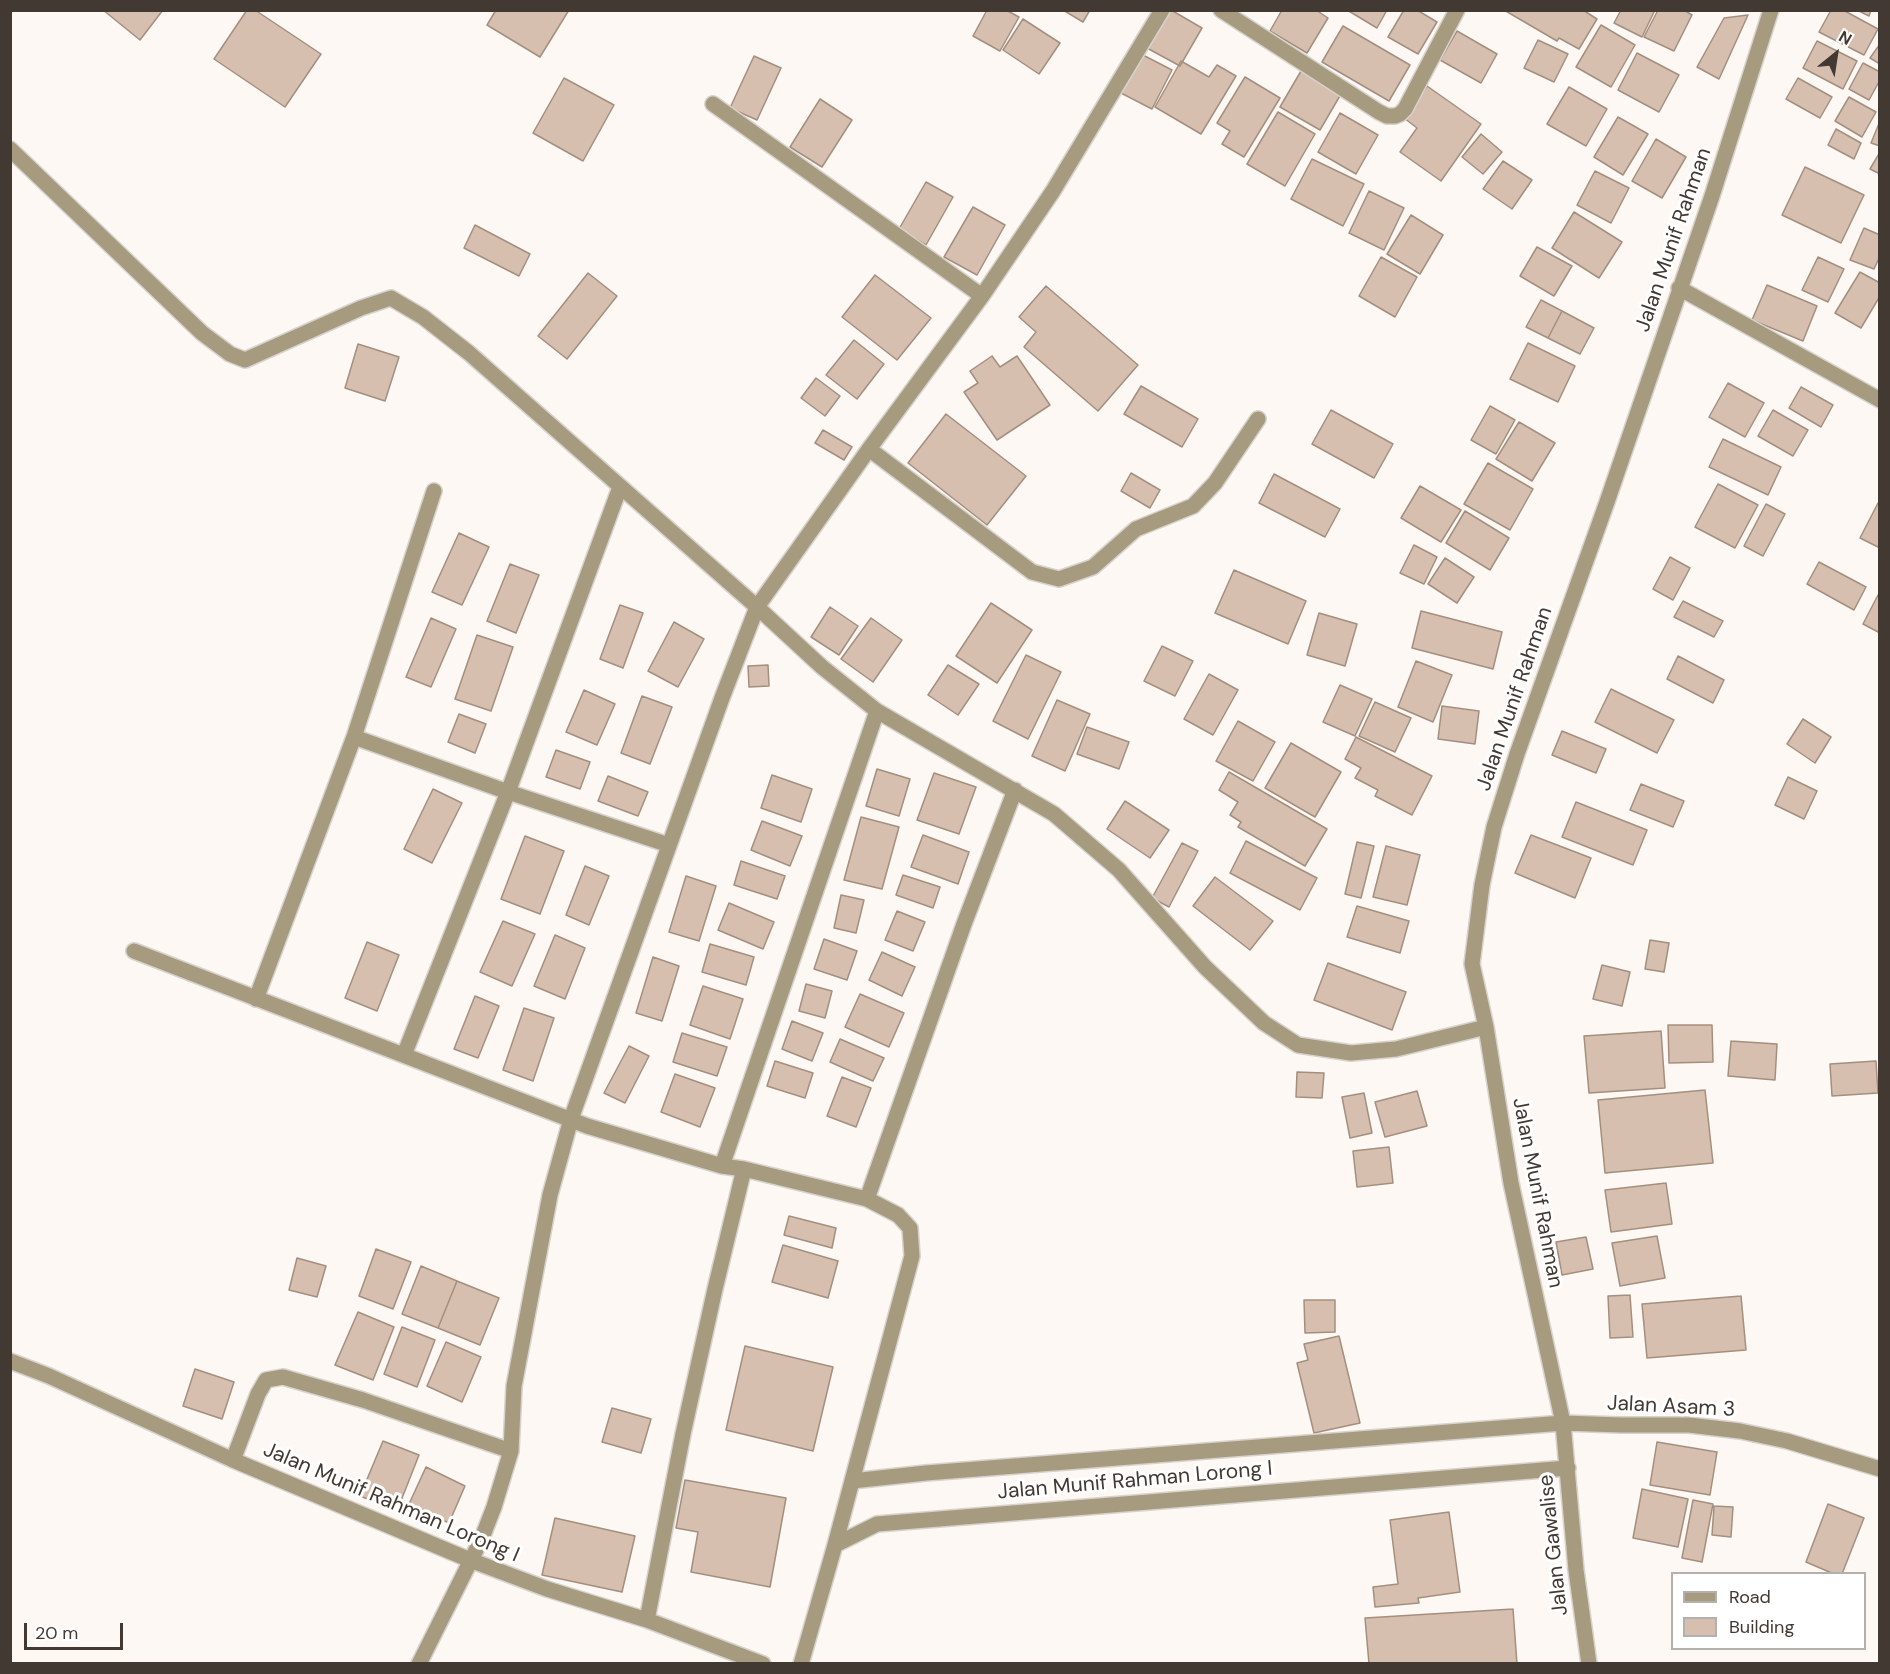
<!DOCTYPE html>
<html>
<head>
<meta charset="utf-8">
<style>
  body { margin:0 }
  #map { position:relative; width:1890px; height:1674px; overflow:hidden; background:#fdf8f4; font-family:"DM Sans",sans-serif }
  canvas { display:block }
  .frame { position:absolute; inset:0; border:12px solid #423932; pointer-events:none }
  .legend { position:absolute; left:1671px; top:1572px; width:195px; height:78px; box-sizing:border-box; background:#fff; border:2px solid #b3b0ad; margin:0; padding:8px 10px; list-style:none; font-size:18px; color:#423932 }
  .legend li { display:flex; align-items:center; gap:12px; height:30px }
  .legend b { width:30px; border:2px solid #b3b0ad }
  .north { position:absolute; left:1806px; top:24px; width:60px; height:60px; -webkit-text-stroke:4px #fff; paint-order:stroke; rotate:30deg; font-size:16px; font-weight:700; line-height:24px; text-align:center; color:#423932 }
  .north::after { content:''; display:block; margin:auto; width:21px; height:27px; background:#423932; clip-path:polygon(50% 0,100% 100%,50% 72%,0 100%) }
  .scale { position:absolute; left:24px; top:1623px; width:99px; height:27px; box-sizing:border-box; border:3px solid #423932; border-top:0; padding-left:8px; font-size:18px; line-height:21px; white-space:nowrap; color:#423932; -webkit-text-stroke:4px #fff; paint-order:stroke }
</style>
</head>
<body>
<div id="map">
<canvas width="1890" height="1674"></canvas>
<div class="frame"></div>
<ul class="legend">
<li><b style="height:8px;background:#a69b7f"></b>Road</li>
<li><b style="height:16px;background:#d6bfae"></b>Building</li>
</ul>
<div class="north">N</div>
<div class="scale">20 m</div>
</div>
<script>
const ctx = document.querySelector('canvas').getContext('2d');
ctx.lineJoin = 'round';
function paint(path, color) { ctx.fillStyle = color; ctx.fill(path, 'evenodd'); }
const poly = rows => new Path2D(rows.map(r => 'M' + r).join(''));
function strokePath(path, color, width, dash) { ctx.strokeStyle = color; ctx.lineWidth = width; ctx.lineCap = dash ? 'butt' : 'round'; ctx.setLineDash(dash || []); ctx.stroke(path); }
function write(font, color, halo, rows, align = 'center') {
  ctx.font = font + ' "DM Sans",sans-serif'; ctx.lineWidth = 6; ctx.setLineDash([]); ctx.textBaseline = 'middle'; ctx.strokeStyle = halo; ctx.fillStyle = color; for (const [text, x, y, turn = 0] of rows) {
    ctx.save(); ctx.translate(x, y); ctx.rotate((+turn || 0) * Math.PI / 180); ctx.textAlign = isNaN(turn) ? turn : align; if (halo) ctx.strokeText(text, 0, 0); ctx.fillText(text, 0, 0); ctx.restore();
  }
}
const building = poly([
  [103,10,163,10,140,40,103,10],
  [247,10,255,10,321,54,285,107,214,59,247,10],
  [496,10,569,10,540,57,487,25,496,10],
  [987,10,1006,10,1019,17,1000,51,973,36,987,10],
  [1063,10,1090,10,1083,22,1063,10],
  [1168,10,1171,10,1202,28,1180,66,1147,48,1168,10],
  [1282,10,1316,10,1328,18,1307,53,1270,31,1282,10],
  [1347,10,1387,10,1377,28,1347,10],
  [1404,10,1417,10,1437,22,1418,54,1388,37,1404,10],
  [1504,10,1583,10,1597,19,1579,49,1559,38,1557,41,1504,10],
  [1621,10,1655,10,1642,37,1614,23,1621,10],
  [1658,10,1684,10,1692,15,1674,51,1644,37,1658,10],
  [1831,10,1843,10,1878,29,1864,55,1819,32,1831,10],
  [1857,10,1871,10,1869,16,1857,10],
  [1748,15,1719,79,1697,67,1724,18,1748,15],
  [1023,19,1060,43,1039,74,1003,50,1023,19],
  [1601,25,1635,45,1611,87,1576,67,1601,25],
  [1343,26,1410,65,1389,101,1322,62,1343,26],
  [1457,31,1497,54,1481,83,1440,60,1457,31],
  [1538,40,1568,54,1554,82,1524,68,1538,40],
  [1817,41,1857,61,1843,89,1803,68,1817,41],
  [1880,44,1880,64,1870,58,1880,44],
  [1139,53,1172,70,1152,109,1119,92,1139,53],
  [1637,53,1679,75,1659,112,1618,90,1637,53],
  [754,56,781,68,757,120,730,108,754,56],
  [1181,61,1209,77,1217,65,1236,76,1201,134,1155,107,1181,61],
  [1863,63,1880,72,1880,80,1869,100,1849,89,1863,63],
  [1301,71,1341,94,1320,130,1280,107,1301,71],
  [1245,77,1280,98,1244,157,1222,144,1230,131,1217,123,1245,77],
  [564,78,614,105,583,161,533,133,564,78],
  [1798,78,1832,97,1820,118,1786,99,1798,78],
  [1427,86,1481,124,1441,181,1400,152,1417,128,1404,118,1427,86],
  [1569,87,1607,109,1586,146,1547,124,1569,87],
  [1849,97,1876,112,1862,137,1835,121,1849,97],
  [820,99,852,120,822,167,790,147,820,99],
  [1278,112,1315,134,1285,186,1247,164,1278,112],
  [1340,113,1378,135,1356,174,1318,152,1340,113],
  [1618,117,1648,134,1623,175,1594,157,1618,117],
  [1880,121,1880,146,1871,143,1880,121],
  [1836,129,1861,143,1854,159,1828,145,1836,129],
  [1481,134,1502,152,1483,174,1462,157,1481,134],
  [1656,139,1686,157,1662,198,1632,181,1656,139],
  [1880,152,1880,174,1870,169,1880,152],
  [1312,159,1364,184,1343,226,1291,199,1312,159],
  [1503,161,1532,180,1512,209,1483,189,1503,161],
  [1805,167,1864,195,1841,243,1782,215,1805,167],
  [1595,171,1629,188,1611,223,1577,205,1595,171],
  [926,182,953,197,926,245,899,229,926,182],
  [1369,191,1404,208,1384,250,1349,233,1369,191],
  [973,207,1005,225,977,275,944,257,973,207],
  [1574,212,1622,242,1599,278,1552,248,1574,212],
  [1411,215,1443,235,1420,274,1387,254,1411,215],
  [475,225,530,254,519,276,464,248,475,225],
  [1864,228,1880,235,1880,256,1874,269,1850,260,1864,228],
  [1537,247,1572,266,1554,296,1520,276,1537,247],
  [1381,257,1417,277,1395,317,1359,296,1381,257],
  [1818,257,1844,269,1828,302,1802,290,1818,257],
  [1860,272,1880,283,1880,296,1861,328,1835,313,1860,272],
  [588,273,617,296,567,359,538,336,588,273],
  [875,275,931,318,897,360,842,317,875,275],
  [1767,285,1817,306,1803,341,1752,320,1767,285],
  [1046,286,1138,365,1098,411,1024,347,1036,332,1019,317,1046,286],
  [1541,300,1562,311,1548,338,1526,327,1541,300],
  [1562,311,1594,328,1580,354,1548,338,1562,311],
  [854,340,884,364,857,399,826,375,854,340],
  [1528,343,1575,366,1558,402,1510,379,1528,343],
  [358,344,399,357,385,401,345,388,358,344],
  [992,356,1000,367,1017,356,1050,405,997,440,964,392,978,383,970,371,992,356],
  [816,378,840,396,825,416,801,398,816,378],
  [1728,383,1764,403,1745,437,1709,417,1728,383],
  [1141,386,1198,419,1182,447,1124,414,1141,386],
  [1801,387,1833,405,1821,427,1789,408,1801,387],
  [1490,406,1515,420,1496,454,1471,440,1490,406],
  [1331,410,1393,444,1374,478,1312,444,1331,410],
  [1773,410,1808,430,1793,456,1758,436,1773,410],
  [946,414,1026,476,987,525,908,463,946,414],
  [1519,422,1555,443,1532,481,1496,459,1519,422],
  [823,430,852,447,844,460,815,443,823,430],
  [1723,439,1781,467,1768,495,1709,467,1723,439],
  [1488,463,1533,489,1510,530,1464,504,1488,463],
  [1131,473,1160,490,1150,508,1121,491,1131,473],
  [1274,474,1340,509,1325,537,1259,503,1274,474],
  [1718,484,1758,505,1735,548,1695,527,1718,484],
  [1420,486,1461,510,1441,542,1401,518,1420,486],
  [1878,503,1880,504,1880,548,1860,538,1878,503],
  [1766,504,1785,514,1763,556,1744,546,1766,504],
  [1465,511,1509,538,1490,570,1446,543,1465,511],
  [459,533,489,547,462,605,432,592,459,533],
  [1414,545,1437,557,1424,584,1400,573,1414,545],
  [1670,557,1690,568,1673,600,1653,589,1670,557],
  [1445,558,1474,577,1457,603,1428,584,1445,558],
  [1819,562,1866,587,1854,610,1807,584,1819,562],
  [510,564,539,575,516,633,487,621,510,564],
  [1234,570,1306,601,1288,644,1215,613,1234,570],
  [1878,595,1880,596,1880,633,1863,624,1878,595],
  [1683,601,1723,621,1714,637,1674,617,1683,601],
  [991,603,1032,630,997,683,956,656,991,603],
  [620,605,643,613,623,668,600,659,620,605],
  [830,607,858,626,839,655,811,637,830,607],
  [1421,611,1502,632,1493,669,1412,648,1421,611],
  [1319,613,1357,624,1345,666,1307,655,1319,613],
  [431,618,456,629,431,687,406,677,431,618],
  [871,618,902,640,873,682,841,659,871,618],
  [674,622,704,639,678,687,648,671,674,622],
  [477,635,513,647,491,711,455,699,477,635],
  [1162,646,1193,661,1175,696,1144,681,1162,646],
  [1026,655,1061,672,1028,739,993,721,1026,655],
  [1678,656,1724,680,1713,703,1667,679,1678,656],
  [1416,661,1452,675,1433,722,1398,707,1416,661],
  [768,665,769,686,749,687,748,666,768,665],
  [948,665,979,684,958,715,928,695,948,665],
  [1209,674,1238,690,1213,735,1184,719,1209,674],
  [1340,685,1372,699,1355,736,1323,722,1340,685],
  [1611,689,1674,720,1657,753,1595,722,1611,689],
  [584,690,615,704,597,745,566,732,584,690],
  [642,696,672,707,650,764,621,753,642,696],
  [1057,700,1090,714,1065,771,1032,756,1057,700],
  [1375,702,1411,718,1395,752,1359,736,1375,702],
  [1442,706,1479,711,1475,744,1438,739,1442,706],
  [459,714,486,724,475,753,448,742,459,714],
  [1803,719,1831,737,1815,763,1787,744,1803,719],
  [1238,721,1275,742,1253,781,1216,761,1238,721],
  [1087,727,1129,742,1119,769,1077,754,1087,727],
  [1562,731,1606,749,1596,773,1552,755,1562,731],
  [1356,737,1432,776,1412,815,1375,796,1378,790,1355,778,1361,768,1345,759,1356,737],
  [1291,743,1341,772,1315,817,1265,788,1291,743],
  [556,750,590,762,580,789,546,777,556,750],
  [877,769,910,779,899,816,866,806,877,769],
  [1229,772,1327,829,1305,866,1238,827,1241,822,1230,815,1238,802,1219,790,1229,772],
  [934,773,976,787,959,834,917,820,934,773],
  [772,775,812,789,801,822,761,808,772,775],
  [608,776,648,792,638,816,598,801,608,776],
  [1788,777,1817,791,1804,819,1775,805,1788,777],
  [1641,784,1684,801,1673,827,1630,810,1641,784],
  [433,789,462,803,432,863,404,849,433,789],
  [1125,801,1169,830,1150,858,1107,829,1125,801],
  [1576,802,1647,830,1633,865,1562,837,1576,802],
  [861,817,899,827,882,889,844,880,861,817],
  [762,821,802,836,790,866,751,850,762,821],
  [923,835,969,852,958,884,911,867,923,835],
  [1531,835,1591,858,1575,898,1515,873,1531,835],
  [525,836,564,851,540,914,501,899,525,836],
  [1246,841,1317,878,1300,910,1230,873,1246,841],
  [1357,842,1374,846,1361,898,1345,894,1357,842],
  [1182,843,1198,851,1169,907,1152,898,1182,843],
  [1386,846,1420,855,1407,905,1373,897,1386,846],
  [741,861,785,876,777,899,734,885,741,861],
  [585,866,609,876,589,925,566,915,585,866],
  [903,875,940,887,933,908,896,895,903,875],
  [686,876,716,886,699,941,669,932,686,876],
  [1215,877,1273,921,1250,950,1193,906,1215,877],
  [841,895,864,900,856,933,834,928,841,895],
  [729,903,774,922,763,949,718,930,729,903],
  [1357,906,1409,921,1400,953,1347,937,1357,906],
  [897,911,925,922,913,951,885,940,897,911],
  [503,921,535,934,512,986,480,972,503,921],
  [555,935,585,948,565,999,534,986,555,935],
  [824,939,857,951,847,980,814,969,824,939],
  [1650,940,1669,943,1664,972,1645,969,1650,940],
  [367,942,399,955,377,1011,345,998,367,942],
  [710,944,754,957,746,985,702,972,710,944],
  [882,952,915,967,902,996,869,980,882,952],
  [653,957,679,966,662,1021,636,1013,653,957],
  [1328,963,1406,992,1392,1030,1314,1000,1328,963],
  [1602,965,1630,972,1622,1006,1593,999,1602,965],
  [806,984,832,991,825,1018,799,1011,806,984],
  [703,986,743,999,730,1039,690,1025,703,986],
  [860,994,904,1013,889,1047,845,1027,860,994],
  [475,996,499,1006,478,1058,454,1049,475,996],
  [524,1008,554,1018,533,1081,503,1070,524,1008],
  [792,1021,823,1033,812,1061,782,1049,792,1021],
  [1668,1025,1712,1025,1713,1062,1669,1063,1668,1025],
  [1661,1031,1665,1088,1589,1093,1584,1036,1661,1031],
  [682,1033,727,1047,717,1076,673,1062,682,1033],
  [840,1039,884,1058,873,1081,830,1062,840,1039],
  [1731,1041,1777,1044,1775,1080,1728,1076,1731,1041],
  [629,1046,649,1056,625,1103,604,1093,629,1046],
  [775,1061,813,1073,805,1098,767,1086,775,1061],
  [1876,1061,1878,1093,1832,1096,1830,1064,1876,1061],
  [1297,1072,1324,1073,1322,1098,1296,1097,1297,1072],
  [675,1074,715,1088,700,1127,661,1112,675,1074],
  [842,1077,871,1088,856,1127,827,1116,842,1077],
  [1705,1090,1713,1163,1605,1173,1598,1100,1705,1090],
  [1417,1091,1427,1126,1385,1137,1375,1102,1417,1091],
  [1364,1093,1372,1133,1350,1138,1342,1097,1364,1093],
  [1389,1147,1393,1183,1357,1187,1353,1151,1389,1147],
  [1666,1183,1672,1224,1611,1232,1605,1190,1666,1183],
  [789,1216,836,1228,832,1248,784,1235,789,1216],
  [1657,1236,1665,1278,1620,1286,1612,1243,1657,1236],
  [1586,1237,1593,1269,1562,1275,1556,1242,1586,1237],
  [783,1245,838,1261,828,1298,772,1282,783,1245],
  [376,1249,411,1262,393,1309,359,1296,376,1249],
  [297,1258,326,1266,317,1297,289,1290,297,1258],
  [421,1266,457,1281,438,1328,402,1314,421,1266],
  [457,1281,499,1298,480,1345,438,1328,457,1281],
  [1630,1295,1633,1337,1610,1338,1608,1296,1630,1295],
  [1741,1296,1746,1350,1647,1358,1642,1304,1741,1296],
  [1304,1300,1335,1300,1335,1332,1305,1333,1304,1300],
  [358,1312,394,1327,373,1380,335,1365,358,1312],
  [402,1327,435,1340,417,1387,384,1374,402,1327],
  [1339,1336,1360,1423,1314,1433,1297,1363,1308,1360,1304,1344,1339,1336],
  [446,1342,481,1357,462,1402,427,1386,446,1342],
  [745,1346,833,1367,813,1451,726,1430,745,1346],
  [195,1369,234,1382,222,1419,183,1406,195,1369],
  [612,1408,651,1419,641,1453,602,1442,612,1408],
  [383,1441,419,1455,397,1511,360,1496,383,1441],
  [1657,1442,1717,1452,1710,1495,1650,1485,1657,1442],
  [426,1467,465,1486,449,1523,409,1504,426,1467],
  [685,1480,786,1498,770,1587,691,1572,698,1532,676,1528,685,1480],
  [1642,1489,1688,1499,1678,1547,1633,1538,1642,1489],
  [1693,1500,1713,1504,1702,1562,1682,1558,1693,1500],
  [1828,1504,1864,1518,1842,1574,1834,1574,1806,1562,1828,1504],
  [1714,1506,1733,1507,1731,1537,1712,1535,1714,1506],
  [1449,1512,1460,1592,1418,1598,1419,1603,1375,1607,1373,1587,1398,1584,1390,1520,1449,1512],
  [555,1518,635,1536,622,1592,542,1575,555,1518],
  [1513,1609,1517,1664,1369,1664,1365,1618,1513,1609]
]);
paint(building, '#d6bfae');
strokePath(building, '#a48f7f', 1.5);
const minor = poly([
  [1221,10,1379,112,1387,116,1395,116,1400,114,1405,109,1457,10],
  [713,104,982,296],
  [10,149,202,333,230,354,245,360,361,308,391,298,423,317,469,353,757,607,822,667,877,711,1054,814,1119,870,1205,967,1264,1023,1298,1045,1351,1053,1396,1049,1486,1027],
  [1679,288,1880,400],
  [869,449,1032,572,1059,579,1093,567,1136,529,1193,506,1215,483,1258,419],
  [354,737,434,491],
  [134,951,587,1126,722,1166,744,1169,867,1199,898,1215,910,1228,912,1256,835,1545],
  [256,999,354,737,508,792,669,845],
  [404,1055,508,792,620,487],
  [722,1166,877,711],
  [867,1199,964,924,1015,790],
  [10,1361,49,1376,233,1460,470,1560,547,1589,647,1620,763,1664],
  [233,1460,258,1394,266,1380,283,1377,363,1400,511,1451],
  [852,1481,926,1473,1563,1423,1621,1425,1689,1425,1740,1431,1787,1441,1880,1469],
  [647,1620,683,1434,715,1289,744,1169],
  [419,1664,482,1538,494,1507,511,1451,514,1386,550,1195,571,1119,722,698,757,607,869,449,982,296,1053,191,1162,10],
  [801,1664,835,1545,877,1524,1568,1468],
  [1589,1664,1576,1570,1563,1423,1511,1183,1486,1027,1472,964,1482,885,1494,827,1517,754,1607,502,1712,196,1771,10]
]);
strokePath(minor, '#d8d2cd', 18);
strokePath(minor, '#a69b7f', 15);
write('21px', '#423932', '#fff', [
  ["Jalan Munif Rahman",1674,240,-71],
  ["Jalan Munif Rahman",1515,699,-71],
  ["Jalan Munif Rahman",1537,1193,79],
  ["Jalan Asam 3",1671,1407,3],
  ["Jalan Munif Rahman Lorong I",1135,1481,-5],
  ["Jalan Munif Rahman Lorong I",391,1503,23],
  ["Jalan Gawalise",1554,1545,-96]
]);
</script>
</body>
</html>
